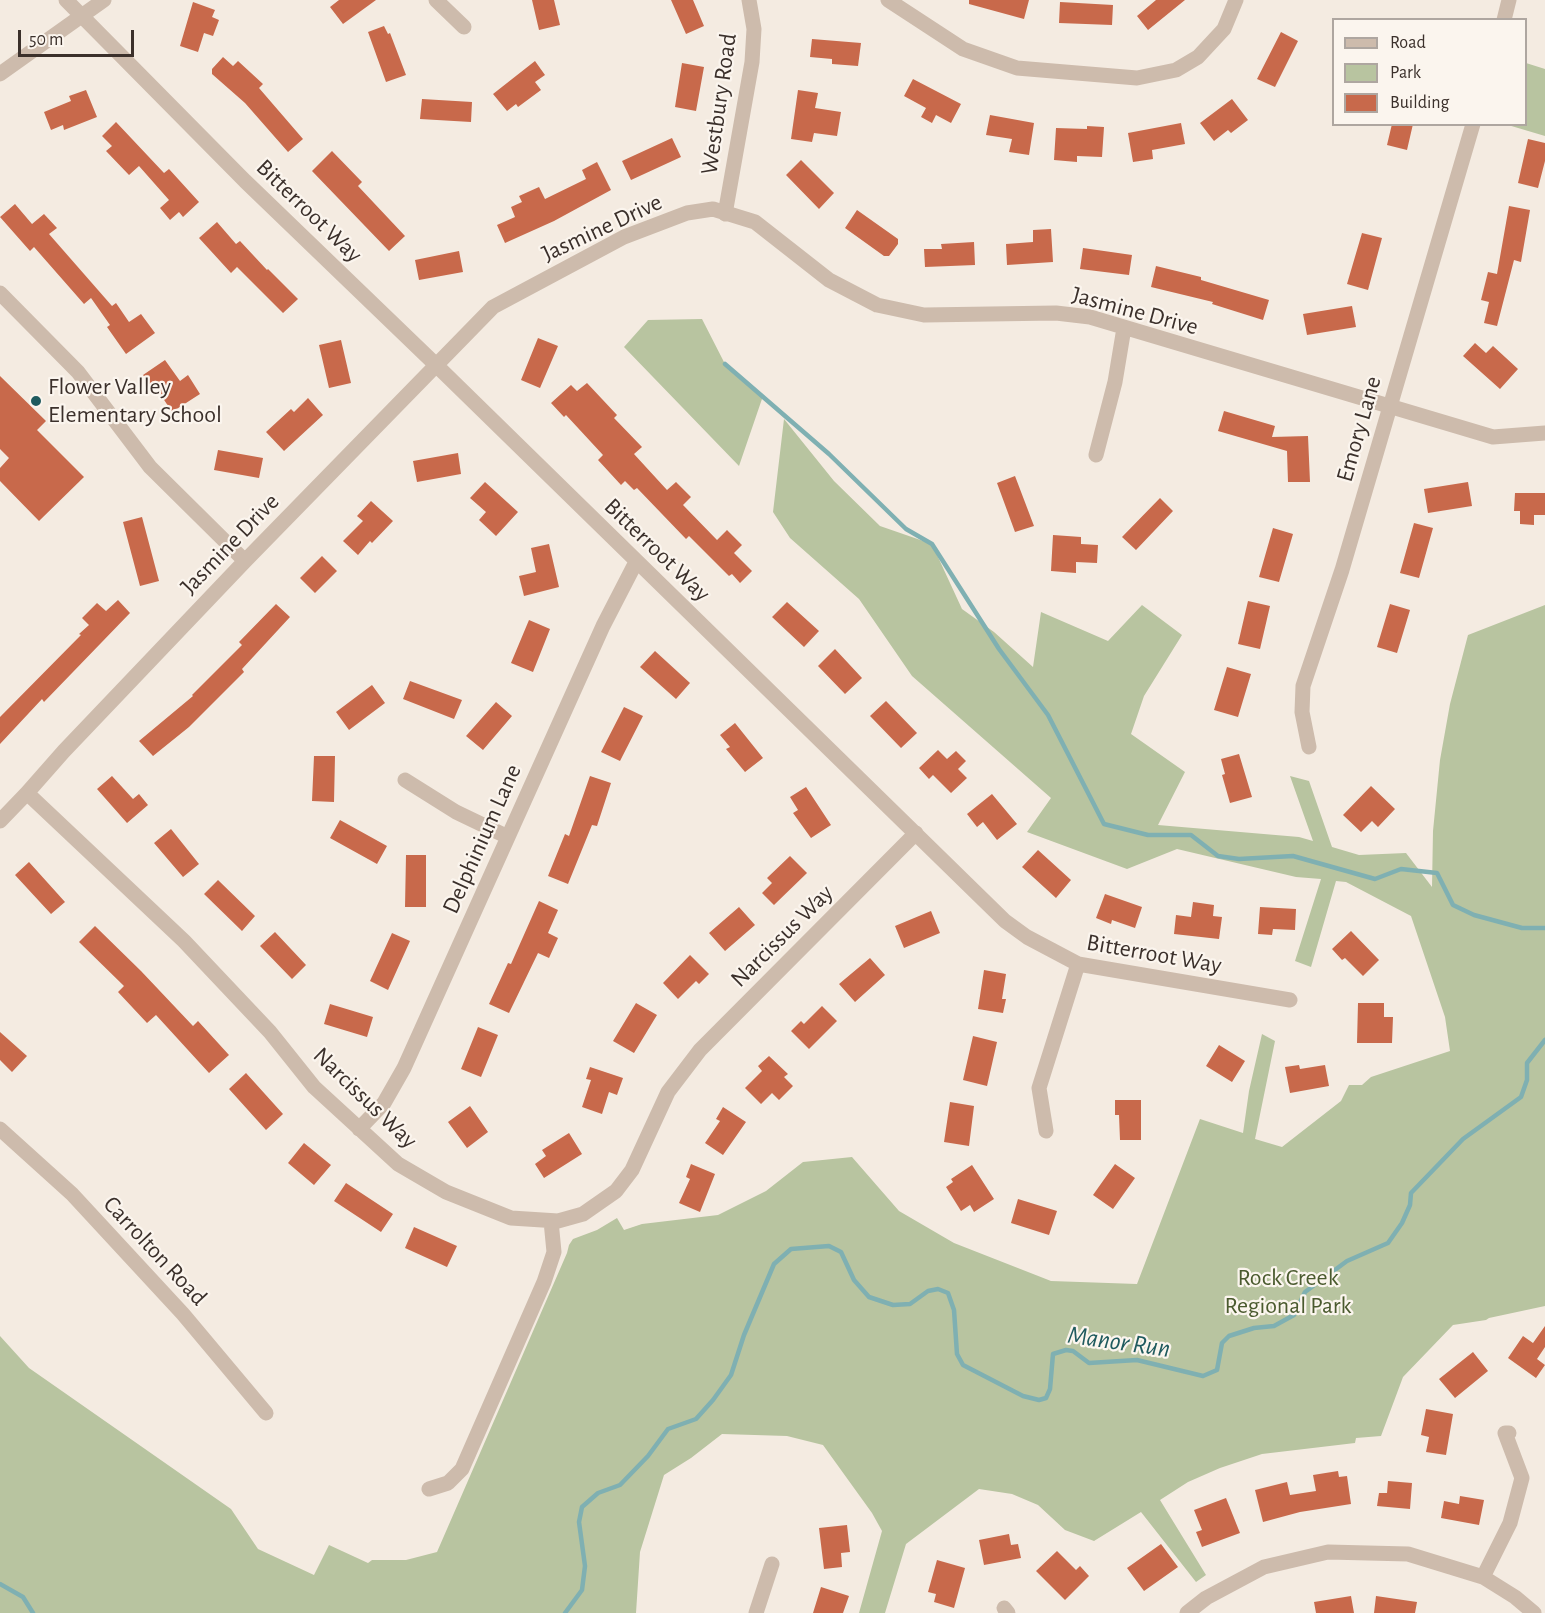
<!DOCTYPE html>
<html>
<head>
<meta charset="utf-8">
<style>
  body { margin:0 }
  #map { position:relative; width:1545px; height:1613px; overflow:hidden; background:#f4ebe1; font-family:"Alegreya Sans",sans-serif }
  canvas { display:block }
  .legend { position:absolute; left:1332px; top:18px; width:195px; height:108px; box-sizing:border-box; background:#fbf5ee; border:2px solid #aea6a0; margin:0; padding:8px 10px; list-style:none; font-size:18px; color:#3b302b }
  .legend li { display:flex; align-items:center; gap:12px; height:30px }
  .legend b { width:30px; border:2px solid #aea6a0 }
  .scale { position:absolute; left:18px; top:30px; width:116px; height:27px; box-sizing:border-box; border:3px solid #3b302b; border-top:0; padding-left:8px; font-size:18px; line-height:21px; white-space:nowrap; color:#3b302b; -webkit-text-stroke:4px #fbf5ee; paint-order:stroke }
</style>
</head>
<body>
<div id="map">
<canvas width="1545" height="1613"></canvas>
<ul class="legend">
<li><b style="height:8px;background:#cdbbac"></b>Road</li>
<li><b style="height:16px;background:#b8c4a0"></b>Park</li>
<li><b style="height:16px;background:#c8694b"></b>Building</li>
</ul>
<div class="scale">50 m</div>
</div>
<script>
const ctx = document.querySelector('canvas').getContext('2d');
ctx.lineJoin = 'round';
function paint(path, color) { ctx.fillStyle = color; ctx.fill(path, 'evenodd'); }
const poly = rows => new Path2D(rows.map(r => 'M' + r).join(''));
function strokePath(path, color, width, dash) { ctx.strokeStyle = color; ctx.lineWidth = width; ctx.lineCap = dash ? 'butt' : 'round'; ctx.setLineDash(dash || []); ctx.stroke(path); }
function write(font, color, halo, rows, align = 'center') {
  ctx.font = font + ' "Alegreya Sans",sans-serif'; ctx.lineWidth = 4.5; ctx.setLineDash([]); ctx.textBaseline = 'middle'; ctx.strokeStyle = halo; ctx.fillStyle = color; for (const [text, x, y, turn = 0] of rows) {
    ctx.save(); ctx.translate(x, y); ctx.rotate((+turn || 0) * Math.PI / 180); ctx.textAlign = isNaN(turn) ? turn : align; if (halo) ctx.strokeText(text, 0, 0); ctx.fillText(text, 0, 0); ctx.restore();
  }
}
paint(poly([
  [1526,63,1545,69,1545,136,1508,125,1526,124],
  [702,319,725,364,763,396,739,466,624,347,648,320],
  [784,419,834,481,880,526,932,544,962,609,994,632,1033,667,1041,612,1108,641,1142,605,1182,635,1144,696,1131,734,1185,772,1158,825,1299,837,1313,841,1290,776,1309,781,1332,847,1359,855,1406,853,1432,887,1433,831,1440,760,1450,704,1468,635,1545,605,1545,1306,1489,1318,1486,1320,1453,1325,1403,1377,1381,1436,1356,1438,1355,1443,1262,1454,1220,1468,1188,1482,1160,1500,1206,1575,1196,1582,1141,1512,1094,1541,1065,1530,1038,1505,1012,1494,979,1489,906,1544,885,1613,859,1613,882,1531,872,1513,823,1445,787,1436,722,1434,691,1458,664,1475,640,1552,636,1613,0,1613,0,1336,29,1368,231,1509,258,1549,314,1575,329,1545,368,1563,372,1560,406,1560,437,1552,567,1253,569,1245,573,1239,597,1230,617,1218,624,1230,642,1224,718,1215,766,1191,803,1162,852,1157,899,1211,954,1243,1051,1281,1137,1284,1200,1119,1243,1133,1249,1091,1262,1034,1275,1041,1255,1139,1282,1147,1341,1101,1349,1085,1362,1085,1371,1077,1450,1051,1445,1017,1411,916,1346,882,1336,881,1311,967,1295,961,1321,879,1296,877,1177,849,1127,869,1027,832,1051,798,912,676,859,599,790,538,773,512]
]), '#b8c4a0');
strokePath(poly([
  [725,364,829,454,906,529,932,544,999,649,1048,715,1104,824,1148,835,1191,835,1218,856,1239,859,1293,856,1375,879,1401,869,1437,873,1453,905,1474,915,1522,928,1545,928],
  [0,1584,23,1597,33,1613],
  [565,1613,582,1590,585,1566,579,1522,582,1507,598,1493,620,1485,648,1456,668,1429,696,1419,713,1400,731,1375,744,1335,774,1264,791,1249,829,1246,841,1252,854,1280,869,1297,893,1305,910,1304,928,1291,938,1289,948,1293,954,1310,957,1354,963,1365,1023,1396,1039,1400,1046,1398,1050,1389,1053,1354,1066,1350,1073,1351,1089,1363,1137,1360,1203,1376,1217,1370,1222,1343,1229,1336,1254,1328,1274,1326,1294,1315,1305,1292,1347,1261,1388,1243,1402,1223,1410,1205,1411,1193,1463,1139,1521,1097,1527,1080,1527,1063,1545,1040]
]), '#7fb0b2', 4.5);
paint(poly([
  [339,0,376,0,343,24,330,7],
  [532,0,554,0,560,25,539,30],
  [671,0,693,0,704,26,686,34],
  [969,0,1029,0,1024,19,969,4],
  [1156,0,1185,0,1148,30,1137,16],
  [193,2,215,10,212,17,219,20,213,36,204,33,198,52,180,46],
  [1060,2,1113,5,1112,25,1059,23],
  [384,26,388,34,390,33,406,75,386,82,368,32],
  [1281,32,1298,41,1275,87,1257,79],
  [812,39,861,43,858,66,832,64,832,59,810,57],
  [223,57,233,66,238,61,263,84,259,88,303,139,288,152,245,103,212,74,212,69],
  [535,61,545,75,535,82,541,90,518,107,516,104,507,111,493,94],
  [682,63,704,67,696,111,675,107],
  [913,79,961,104,951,123,936,115,932,123,921,117,926,108,904,96],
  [86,90,97,117,64,130,63,125,51,130,44,112,71,101,69,96],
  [798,90,818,93,815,108,841,112,837,136,814,133,812,142,791,139],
  [422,99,472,102,471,122,420,119],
  [1232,99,1248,120,1231,133,1228,130,1214,141,1200,123],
  [990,115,1034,123,1029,155,1009,152,1012,139,986,135],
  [116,122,164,173,169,169,199,202,183,217,179,212,170,220,160,208,169,200,139,166,129,175,106,151,112,146,102,136],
  [1181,123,1185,144,1152,150,1153,159,1133,162,1128,133],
  [1392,124,1413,124,1407,150,1387,145],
  [1087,126,1104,127,1102,157,1077,156,1077,162,1054,160,1056,128,1087,129],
  [672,138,681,157,631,180,622,161],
  [1528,139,1545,143,1545,161,1538,188,1518,183],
  [332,151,362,182,358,186,405,236,389,251,312,171],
  [801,160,834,193,819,209,786,175],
  [597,162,611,190,554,221,505,243,497,225,515,217,511,207,522,202,519,196,539,187,545,199,586,179,582,170],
  [15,204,32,224,44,214,57,228,49,234,112,306,116,303,129,322,141,314,155,333,126,354,107,327,110,325,91,298,84,304,34,247,30,251,0,217],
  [1509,206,1530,210,1521,262,1514,260,1497,326,1484,323,1489,302,1481,300,1488,272,1497,274],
  [857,210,898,239,898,244,889,256,884,256,845,228],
  [217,222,236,244,240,241,267,270,268,269,298,299,283,313,237,267,231,273,199,238],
  [1051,229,1053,262,1007,265,1006,244,1033,242,1033,230],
  [1362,233,1382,238,1368,290,1347,284],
  [974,242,975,265,925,267,924,249,942,249,941,244],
  [1083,248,1132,255,1129,275,1080,269],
  [459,251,463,272,419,280,415,260],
  [1156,266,1201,277,1201,280,1269,300,1263,320,1212,304,1213,302,1151,287],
  [1352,306,1356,327,1307,335,1303,314],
  [538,338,558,346,540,388,521,380],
  [341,340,351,383,329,388,319,345],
  [1475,343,1486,353,1493,346,1518,369,1500,389,1463,356],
  [165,360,180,381,188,375,200,394,172,412,155,386,152,388,143,375],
  [0,376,46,421,37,430,84,477,39,521,0,481,0,468,9,458,0,449],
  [587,383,617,415,614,418,642,447,634,454,667,490,676,482,691,497,683,505,717,540,727,530,742,545,734,553,752,571,740,583,732,574,729,576,689,536,686,539,637,488,634,490,625,481,621,485,598,460,603,455,566,415,564,417,551,403,571,385,577,391],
  [308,398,323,415,284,451,266,432,291,409,294,412],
  [1224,411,1275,426,1272,437,1308,436,1310,482,1288,482,1287,451,1218,431],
  [218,450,263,458,259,478,214,470],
  [458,453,461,474,417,482,413,461],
  [1015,476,1034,526,1015,532,997,483],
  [485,482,518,512,496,536,479,520,486,512,470,498],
  [1468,482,1472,506,1428,513,1424,489],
  [1515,493,1545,493,1545,515,1534,515,1534,525,1520,524,1520,511,1514,511],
  [1160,498,1173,511,1136,550,1122,537],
  [371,501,393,521,372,543,370,541,358,555,343,541,363,521,357,516],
  [142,517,159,581,140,586,123,522],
  [1414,523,1433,528,1419,578,1400,573],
  [1273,528,1293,534,1279,582,1259,577],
  [1053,535,1081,537,1081,544,1098,545,1097,563,1076,562,1076,573,1051,571],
  [549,544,559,587,524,596,519,576,536,572,531,548],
  [322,556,337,571,315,593,300,578],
  [118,600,130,613,44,702,42,699,0,744,0,717,81,635,79,634,89,625,82,618,97,603,106,611],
  [1248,601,1270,606,1260,649,1238,644],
  [787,602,819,631,804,647,772,617],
  [276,604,290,617,242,669,244,672,189,727,153,756,139,741,193,696,192,695,242,645,239,642],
  [1390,604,1410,610,1397,653,1377,647],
  [529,620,550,629,533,672,511,663],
  [835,649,862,678,845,694,818,666],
  [655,651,690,683,676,699,640,667],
  [1227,667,1251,674,1238,717,1214,710],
  [410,681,462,700,454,719,403,699],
  [372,685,385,703,349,730,336,712],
  [886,701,917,733,901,748,870,716],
  [496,702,512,716,483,750,466,736],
  [624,707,643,716,620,761,601,752],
  [735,723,763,758,745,772,726,749,730,747,720,735],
  [938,750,947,759,956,751,966,761,958,769,967,778,951,793,933,775,929,779,919,768],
  [1239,754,1252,797,1230,803,1222,775,1225,774,1221,759],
  [314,756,335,756,334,802,312,801],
  [112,776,133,799,139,794,148,805,127,823,97,789],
  [590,776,611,783,597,826,592,825,568,884,548,876,565,834,569,836],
  [1371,786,1395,809,1378,827,1372,821,1361,832,1343,815],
  [806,787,831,825,811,838,793,813,798,810,790,797],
  [992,794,1017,824,997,840,983,822,977,827,967,814],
  [340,820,387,846,377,864,330,838],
  [171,829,199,864,183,877,154,843],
  [1038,850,1071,880,1056,898,1022,867],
  [406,855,426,855,426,907,405,907],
  [790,856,807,873,774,905,762,893,772,883,767,878],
  [29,862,65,902,51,914,15,875],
  [218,880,255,916,242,931,204,894],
  [1105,894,1142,907,1135,928,1112,920,1111,924,1096,918],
  [539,901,558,910,548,933,558,938,549,958,538,953,509,1013,489,1004,508,963,511,964],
  [1193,902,1214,905,1213,916,1222,917,1219,939,1174,934,1176,915,1191,917],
  [739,907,755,925,725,951,709,933],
  [1260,907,1296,909,1295,930,1273,929,1272,935,1258,934],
  [931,911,940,933,904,948,895,926],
  [95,926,141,971,193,1026,198,1021,229,1055,209,1073,156,1015,147,1023,118,992,124,986,79,942],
  [1351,931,1379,960,1363,976,1345,958,1342,960,1332,949],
  [275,932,306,965,292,979,260,946],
  [392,933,410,941,388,990,370,981],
  [690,955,709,974,699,984,696,981,678,999,663,983],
  [870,958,885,975,855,1002,839,984],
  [984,970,1006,974,1002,999,1006,999,1003,1013,978,1009],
  [636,1003,657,1015,634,1053,613,1041],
  [1358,1003,1384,1003,1384,1017,1393,1017,1392,1043,1357,1043],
  [330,1004,373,1017,367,1037,324,1024],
  [822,1006,837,1021,809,1049,791,1031,801,1021,804,1024],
  [478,1027,498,1035,481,1077,461,1069],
  [0,1032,27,1056,12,1072,0,1060],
  [973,1036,997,1042,987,1086,963,1080],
  [1219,1045,1245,1061,1232,1082,1206,1066],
  [769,1056,788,1074,784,1077,793,1086,779,1100,772,1093,761,1104,745,1088,762,1071,758,1066],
  [1299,1065,1300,1069,1325,1065,1329,1086,1290,1093,1285,1067],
  [590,1067,623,1078,617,1095,609,1092,602,1114,582,1107,591,1080,586,1079],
  [246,1073,283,1114,266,1130,229,1089],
  [1115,1100,1141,1100,1141,1140,1120,1140,1119,1115,1115,1115],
  [950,1102,974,1106,969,1146,944,1142],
  [470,1106,488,1132,467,1148,448,1122],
  [723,1107,746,1122,723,1155,705,1143,720,1121,716,1119],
  [569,1133,582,1154,544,1178,535,1164,546,1156,542,1150],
  [304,1143,331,1165,314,1185,288,1163],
  [691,1164,715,1174,700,1212,679,1203,690,1179,686,1177],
  [1115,1164,1135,1178,1113,1209,1093,1195],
  [972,1165,994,1199,974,1212,970,1205,961,1211,946,1187,953,1182,951,1179],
  [346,1183,393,1214,381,1232,334,1201],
  [1018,1199,1057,1211,1049,1235,1011,1223],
  [414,1227,457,1246,447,1267,405,1248],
  [1545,1326,1545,1347,1537,1359,1545,1365,1536,1378,1508,1358,1523,1336,1533,1343],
  [1473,1352,1488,1371,1455,1398,1439,1379],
  [1426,1409,1453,1414,1446,1455,1426,1452,1429,1437,1421,1435],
  [1338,1471,1339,1477,1347,1476,1351,1504,1300,1512,1263,1522,1255,1490,1287,1482,1290,1495,1316,1491,1313,1475],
  [1388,1481,1412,1483,1410,1509,1377,1506,1379,1493,1387,1493],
  [1460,1496,1484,1500,1479,1525,1441,1518,1444,1501,1459,1504],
  [1226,1498,1240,1533,1202,1547,1196,1532,1202,1530,1194,1510],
  [847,1525,850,1552,841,1553,842,1567,824,1569,819,1528],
  [1009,1534,1011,1545,1018,1544,1021,1558,984,1565,979,1540],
  [1161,1544,1178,1567,1144,1591,1127,1568],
  [1057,1551,1076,1570,1080,1566,1089,1576,1065,1600,1036,1571],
  [937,1560,965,1568,954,1608,934,1602,936,1594,928,1592],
  [821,1587,849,1596,843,1613,813,1613],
  [1351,1596,1354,1613,1316,1613,1314,1602],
  [1376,1596,1417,1602,1415,1613,1374,1613]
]), '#c8694b');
strokePath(poly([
  [66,0,245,181,435,364,1005,921,1027,937,1078,964,1290,1000],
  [436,0,464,27],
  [888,0,963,49,1017,68,1137,78,1176,70,1198,57,1224,29,1236,0],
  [1504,20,1509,0],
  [0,74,104,0],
  [725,214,752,62,754,29,749,0],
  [0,293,78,372,150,467,245,561],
  [1096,455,1115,382,1124,328],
  [1309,747,1302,712,1303,686,1342,570,1473,124],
  [405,780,456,812,508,837],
  [27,793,184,941,270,1032,314,1087,398,1164,446,1192,511,1218,558,1221,583,1214,616,1191,632,1170,668,1092,700,1050,916,833],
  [0,821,27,793,64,751,245,561,493,307,624,237,687,213,713,209,755,222,829,280,877,305,924,315,1056,313,1090,317,1493,437,1545,433],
  [0,1129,72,1194,183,1314,266,1413],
  [359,1129,384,1103,404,1068,603,626,636,562],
  [1046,1131,1039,1088,1078,964],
  [429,1489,448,1483,462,1469,544,1282,554,1252,551,1221],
  [1483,1577,1510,1523,1522,1478,1505,1433,1509,1433],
  [1004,1608,1008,1613],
  [756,1613,772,1564],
  [1187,1613,1206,1598,1264,1567,1328,1552,1408,1554,1483,1577,1515,1597,1534,1613]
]), '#cdbbac', 15);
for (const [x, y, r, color] of [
  [36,401,6,"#1f5a5e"]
]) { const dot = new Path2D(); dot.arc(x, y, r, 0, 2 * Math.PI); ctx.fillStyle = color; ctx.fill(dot); strokePath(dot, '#fbf5ee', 2); }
write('24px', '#3b302b', '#fbf5ee', [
  ["Westbury Road",719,104,-82],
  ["Bitterroot Way",309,211,44],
  ["Jasmine Drive",602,228,-25],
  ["Jasmine Drive",1135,311,15],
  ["Emory Lane",1359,429,-74],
  ["Jasmine Drive",230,544,-46],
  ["Bitterroot Way",657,550,44],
  ["Delphinium Lane",482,839,-66],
  ["Narcissus Way",782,936,-45],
  ["Bitterroot Way",1154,954,10],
  ["Narcissus Way",365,1098,44],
  ["Carrolton Road",155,1251,47]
]);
write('24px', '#3b302b', '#fbf5ee', [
  ["Flower Valley",48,387],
  ["Elementary School",48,415]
], 'left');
write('24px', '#4a5a2e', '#fbf5ee', [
  ["Rock Creek",1288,1278],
  ["Regional Park",1288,1306]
]);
write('italic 26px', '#1f5a5e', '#fbf5ee', [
  ["Manor Run",1119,1342,8]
]);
</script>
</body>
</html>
